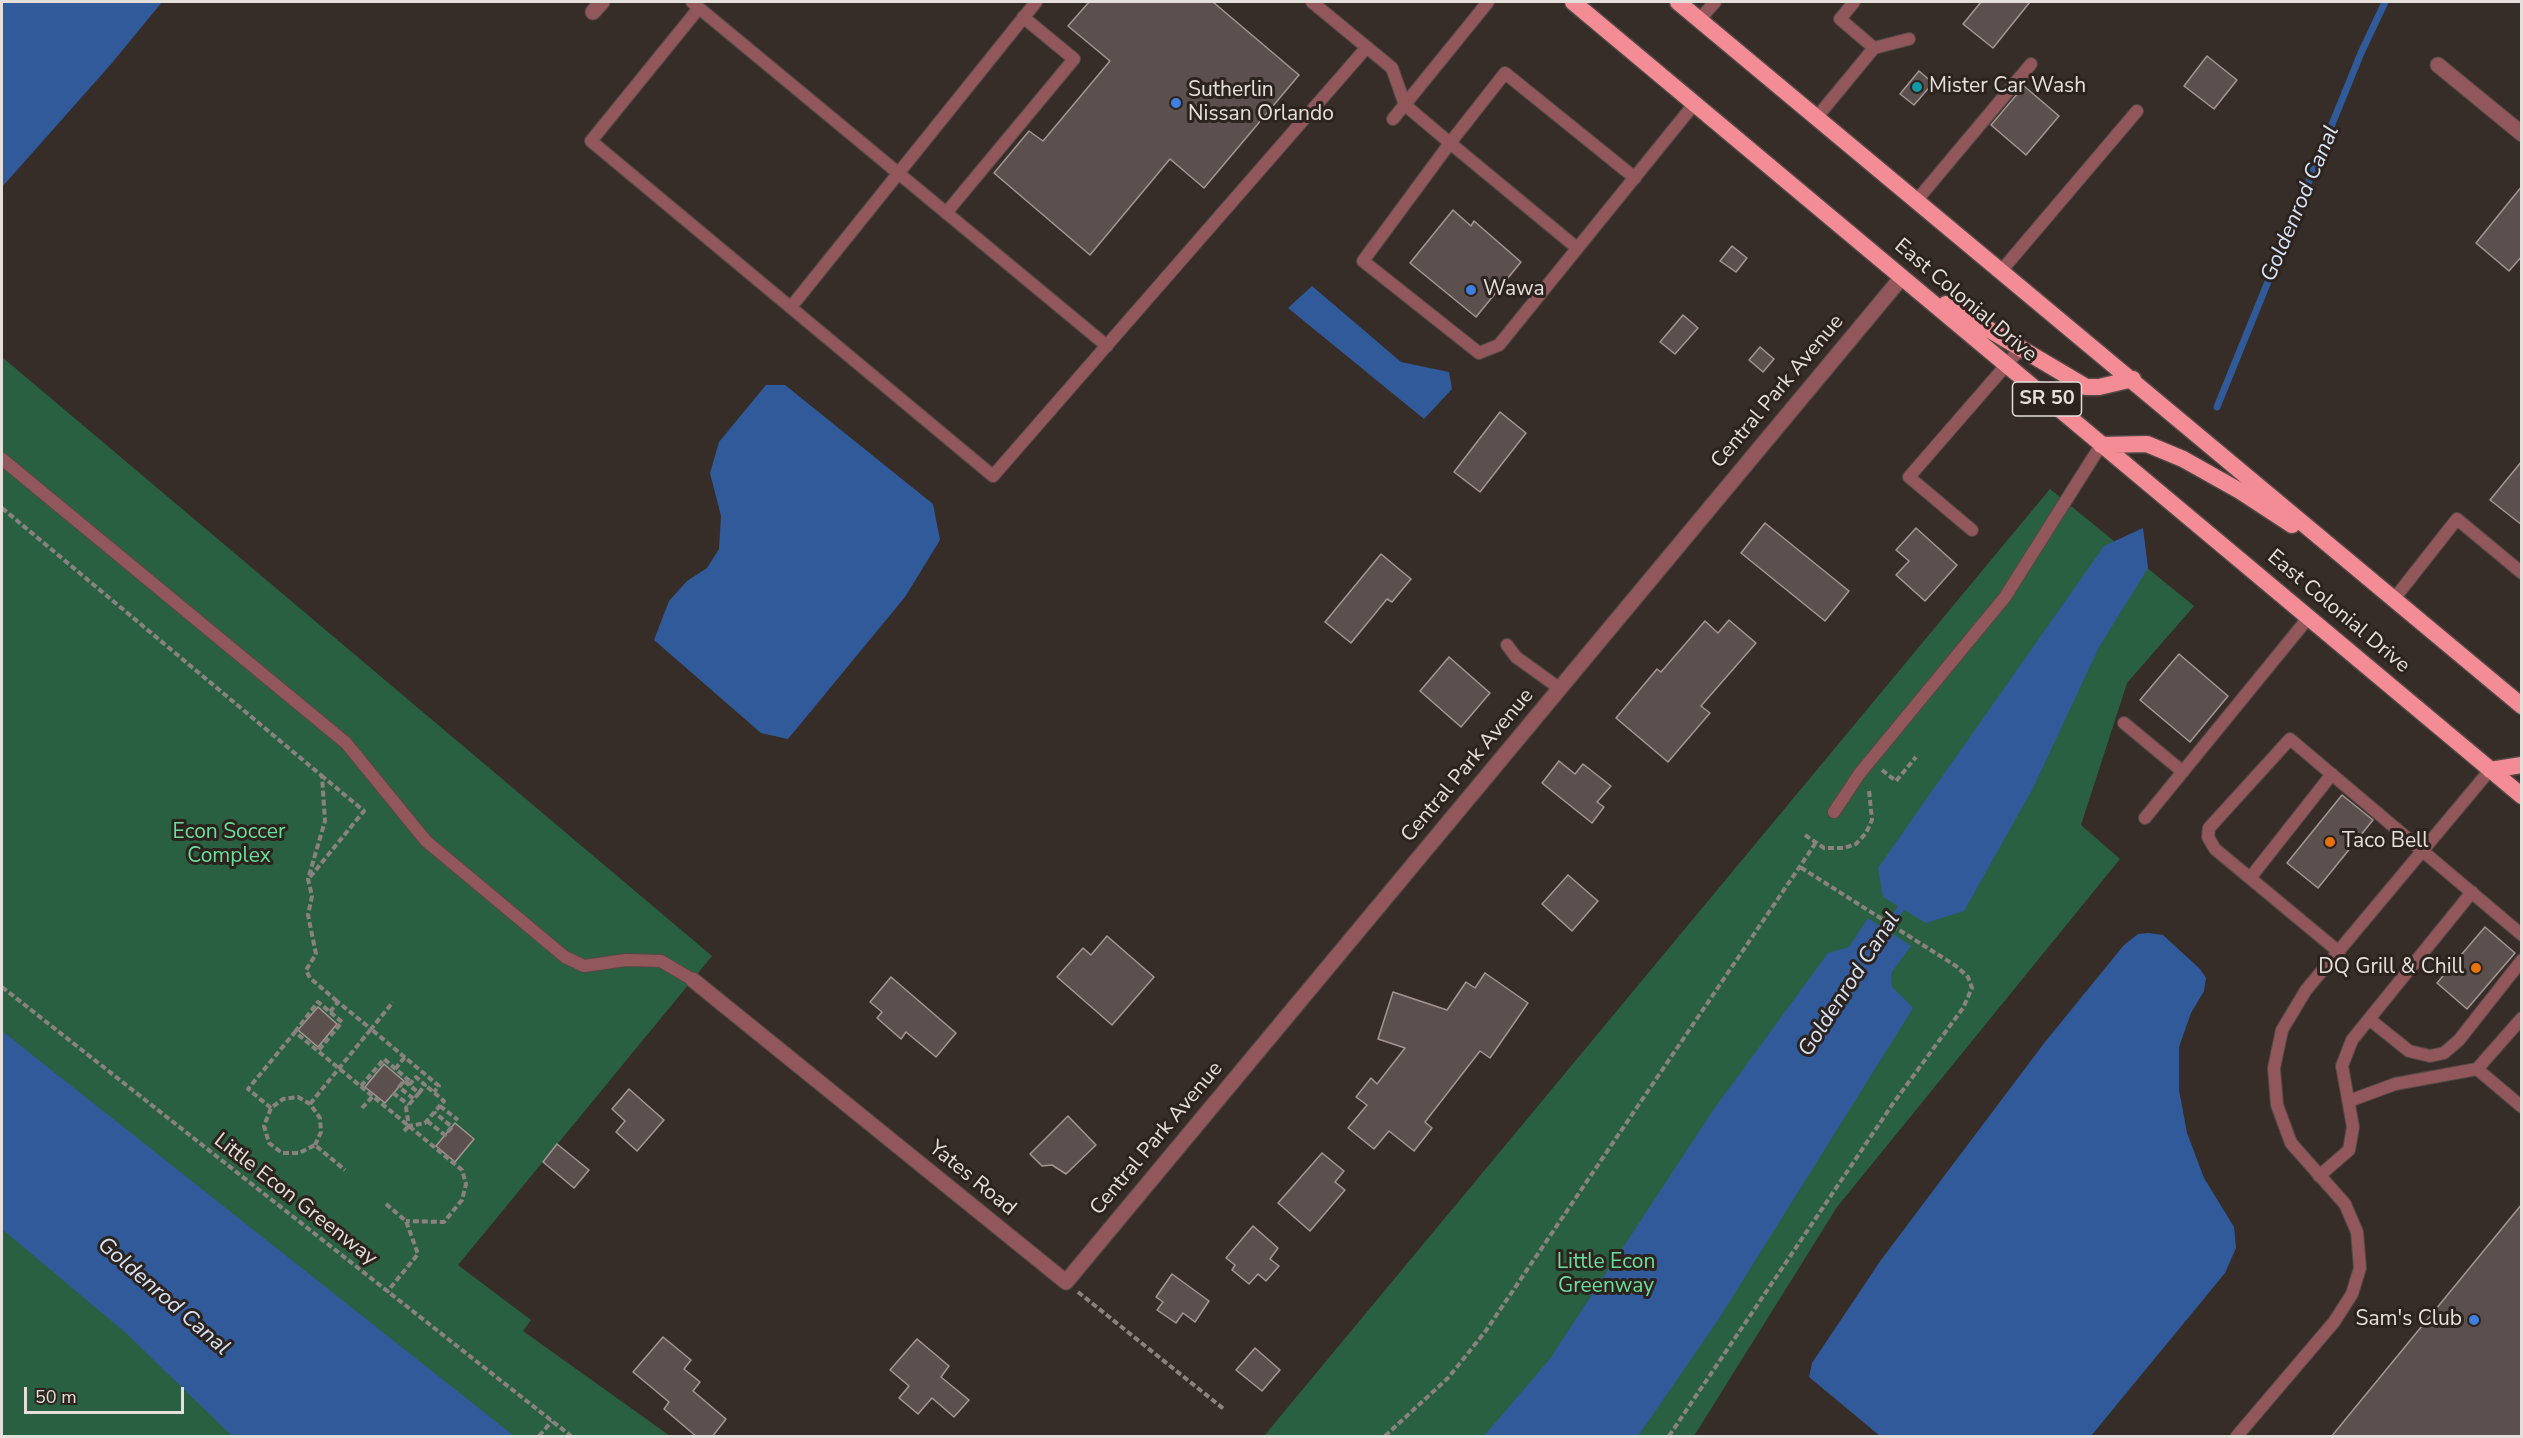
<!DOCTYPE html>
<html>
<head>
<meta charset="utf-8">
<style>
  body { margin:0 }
  #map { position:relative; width:2523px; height:1438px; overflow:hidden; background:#362d28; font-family:"Nunito Sans",sans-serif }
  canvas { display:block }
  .frame { position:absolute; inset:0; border:3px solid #e5dfdc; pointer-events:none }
  .scale { position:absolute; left:24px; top:1387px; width:160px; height:27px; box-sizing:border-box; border:3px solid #e5dfdc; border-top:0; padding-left:8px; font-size:18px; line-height:21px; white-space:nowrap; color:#e5dfdc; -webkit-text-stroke:4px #2c231e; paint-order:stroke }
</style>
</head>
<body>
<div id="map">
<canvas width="2523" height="1438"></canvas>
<div class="frame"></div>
<div class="scale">50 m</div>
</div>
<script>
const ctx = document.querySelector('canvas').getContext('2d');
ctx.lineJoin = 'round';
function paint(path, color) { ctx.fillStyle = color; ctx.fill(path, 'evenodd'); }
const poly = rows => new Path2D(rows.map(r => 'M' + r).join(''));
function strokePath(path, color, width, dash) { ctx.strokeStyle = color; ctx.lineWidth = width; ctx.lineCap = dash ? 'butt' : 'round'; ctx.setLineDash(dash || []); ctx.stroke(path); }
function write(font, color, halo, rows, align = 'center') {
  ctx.font = font + ' "Nunito Sans",sans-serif'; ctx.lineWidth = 6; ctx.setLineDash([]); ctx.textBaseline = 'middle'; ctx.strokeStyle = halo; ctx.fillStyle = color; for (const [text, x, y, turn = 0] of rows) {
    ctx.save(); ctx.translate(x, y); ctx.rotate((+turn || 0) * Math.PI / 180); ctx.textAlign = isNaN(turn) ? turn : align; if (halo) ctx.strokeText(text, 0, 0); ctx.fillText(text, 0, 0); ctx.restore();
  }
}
paint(poly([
  [2,357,712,956,458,1265,531,1320,523,1331,670,1436,2,1436],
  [2050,489,2194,606,2127,683,2081,825,2120,859,1837,1207,1694,1436,1264,1436]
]), '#2a6042');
paint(poly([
  [2,2,162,2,112,63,2,187],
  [1312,286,1401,362,1449,372,1452,389,1424,419,1288,308],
  [766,385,785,385,933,504,940,540,905,597,788,739,761,733,654,640,669,601,687,581,707,568,719,549,721,516,710,473,719,442],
  [2143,528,2148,568,2099,647,2033,788,1964,911,1926,923,1883,897,1878,868,2104,546],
  [1868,918,1911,946,1891,973,1892,987,1913,1008,1718,1320,1638,1436,1484,1436,1549,1360,1714,1109,1828,953,1849,947],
  [2148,933,2163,935,2200,969,2206,978,2204,991,2191,1013,2179,1047,2179,1090,2187,1133,2204,1178,2234,1227,2236,1248,2225,1273,2091,1436,1880,1436,1809,1377,1812,1363,1881,1260,2045,1042,2124,945,2138,934],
  [2,1031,514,1436,232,1436,127,1334,2,1229]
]), '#315a9a');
strokePath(poly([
  [2217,407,2361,53,2385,2],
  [1881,938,1905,902]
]), '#315a9a', 7);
const building = poly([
  [1089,2,1213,2,1299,75,1204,188,1170,159,1090,255,994,173,1029,131,1043,141,1110,61,1068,26,1089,2],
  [1981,2,2030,2,1993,48,1963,24,1981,2],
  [2207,56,2237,80,2214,109,2184,86,2207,56],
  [1919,71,1933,83,1914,105,1900,94,1919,71],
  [2024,86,2059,116,2026,155,1991,125,2024,86],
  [2522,186,2522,256,2509,271,2476,243,2522,186],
  [1453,210,1471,226,1474,221,1521,262,1476,317,1410,263,1453,210],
  [1732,246,1747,258,1736,272,1720,261,1732,246],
  [1683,315,1698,328,1675,354,1660,342,1683,315],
  [1760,347,1774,359,1763,372,1749,360,1760,347],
  [1500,412,1526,433,1480,492,1454,472,1500,412],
  [2522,461,2522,525,2490,500,2522,461],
  [1765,523,1849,591,1825,621,1741,553,1765,523],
  [1916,528,1957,565,1925,601,1896,575,1909,561,1896,550,1916,528],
  [1381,554,1411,579,1392,602,1387,599,1351,643,1325,622,1381,554],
  [1729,620,1756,643,1701,706,1710,713,1668,762,1616,718,1657,669,1661,672,1705,621,1718,633,1729,620],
  [2179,654,2228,696,2190,742,2140,700,2179,654],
  [1449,657,1490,693,1461,727,1420,691,1449,657],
  [1559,761,1575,774,1583,764,1611,786,1597,802,1604,807,1592,823,1542,783,1559,761],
  [2342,795,2373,820,2318,888,2287,863,2342,795],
  [1568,875,1598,901,1572,931,1542,904,1568,875],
  [2485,927,2515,953,2467,1009,2437,983,2485,927],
  [1107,936,1154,977,1112,1025,1057,977,1083,948,1091,955,1107,936],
  [1485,973,1528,1003,1490,1058,1480,1051,1425,1122,1432,1128,1414,1151,1389,1131,1374,1149,1348,1128,1367,1105,1356,1097,1371,1078,1377,1084,1405,1048,1378,1039,1393,992,1447,1010,1466,982,1475,988,1485,973],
  [891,977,956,1033,936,1057,906,1032,901,1039,877,1018,882,1012,870,1002,891,977],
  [318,1007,337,1024,318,1047,298,1030,318,1007],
  [384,1064,404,1081,385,1103,365,1087,384,1064],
  [629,1089,664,1120,637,1151,616,1132,625,1121,612,1109,629,1089],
  [1068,1116,1096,1145,1066,1174,1052,1165,1042,1166,1030,1154,1068,1116],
  [455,1123,474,1139,455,1162,436,1146,455,1123],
  [557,1144,589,1170,574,1188,543,1162,557,1144],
  [1322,1153,1344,1171,1335,1182,1345,1190,1310,1231,1278,1203,1322,1153],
  [2522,1204,2522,1437,2331,1437,2522,1204],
  [1253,1226,1278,1248,1270,1259,1279,1266,1266,1281,1258,1274,1249,1284,1232,1270,1235,1265,1226,1258,1253,1226],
  [1172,1274,1209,1301,1195,1322,1183,1313,1176,1323,1157,1310,1163,1302,1156,1297,1172,1274],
  [663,1337,691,1360,684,1369,700,1382,693,1391,726,1419,712,1437,697,1437,664,1409,669,1402,633,1372,663,1337],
  [917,1339,949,1366,941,1377,969,1400,954,1417,932,1398,918,1414,899,1398,909,1386,890,1370,917,1339],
  [1255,1348,1280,1370,1262,1391,1236,1370,1255,1348]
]);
paint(building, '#5c504e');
strokePath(building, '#a49693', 1.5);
const service = poly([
  [692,2,699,8,591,141,993,476,1367,47],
  [1312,2,1392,68,1405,105,1450,143,1363,261,1479,353,1499,345,1695,103],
  [1854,2,1840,19,1874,48],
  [699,8,1107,346],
  [1699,20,1715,2],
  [1817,117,1874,48,1909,39],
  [1393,119,1488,2],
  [1917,200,2031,64],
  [946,213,1074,59,1023,17],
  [1577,248,1450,143,1505,73,1635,178],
  [2002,270,2137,111],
  [791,307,1036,2],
  [2,459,346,743,426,841,565,957,584,966,626,960,661,961,693,980],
  [1972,530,1909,477,2021,348],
  [2394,599,2457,519,2522,573],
  [1507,645,1516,657,1559,688],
  [2124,723,2183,772],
  [1834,812,1860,773,2005,597,2101,445],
  [2145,818,2309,617],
  [2250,878,2332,774],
  [2339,952,2215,849,2208,837,2209,828,2290,739,2522,935],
  [2522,1018,2477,1069,2522,1107],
  [2369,1019,2409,1051,2430,1056,2444,1053,2459,1040,2522,960],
  [2349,1101,2395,1084,2477,1069],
  [2319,1176,2349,1150,2353,1127,2342,1066,2352,1040,2472,892],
  [2237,1436,2334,1322,2352,1294,2360,1268,2357,1232,2345,1204,2291,1143,2277,1105,2274,1068,2282,1030,2306,990,2490,770]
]);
const minor = poly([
  [593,12,602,2],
  [2438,65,2522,134],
  [693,980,1066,1282,1902,277]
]);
const trunk = poly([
  [1573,2,2522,796],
  [1678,2,2522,706],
  [1946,304,2086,387,2099,387,2133,379],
  [2101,445,2147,444,2183,459,2240,491,2292,525],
  [2490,770,2522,765]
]);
strokePath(service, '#524945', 14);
strokePath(minor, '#524945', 17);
strokePath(trunk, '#524945', 19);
strokePath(poly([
  [2,508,322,776,325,821,308,879,312,896,308,915,316,954,306,970,310,978,338,1002],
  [1882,770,1896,781,1916,757],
  [1805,835,1824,848,1844,848,1856,844,1866,833,1872,820,1869,790],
  [310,877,364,811,322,776],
  [2,987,571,1436],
  [330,1012,338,1002,371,1029,393,1002],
  [295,1032,318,1002,342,1022,318,1051],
  [395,1069,405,1057],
  [409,1085,416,1077,425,1085,419,1093,404,1081,399,1087,414,1099],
  [361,1086,384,1059,412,1083],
  [393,1093,409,1105],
  [419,1093,406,1108,409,1126,425,1123,444,1101,425,1085],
  [310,1104,371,1029,439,1086,434,1092],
  [440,1106,458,1120],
  [271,1108,248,1089,295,1032,462,1170,466,1184,462,1200,444,1222,406,1221],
  [362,1108,373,1096],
  [427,1121,445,1135,452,1127,434,1112],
  [404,1131,409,1126],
  [315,1145,321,1132,320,1118,310,1104,298,1097,283,1099,271,1108,264,1126,269,1143,282,1153,299,1153,315,1145,345,1170],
  [386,1204,406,1221,418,1254,387,1292],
  [1078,1292,1225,1410],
  [539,1436,552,1421],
  [1385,1436,1448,1378,1485,1332,1815,844],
  [1669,1436,1892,1105,1963,1008,1972,988,1968,977,1956,966,1800,867]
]), '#8a827e', 4, [6, 3]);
strokePath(service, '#92575b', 12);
strokePath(minor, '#92575b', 15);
strokePath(trunk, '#f48c96', 16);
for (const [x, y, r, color] of [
  [1917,87,6,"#0f9aa8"],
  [1176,103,6,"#3f7fe0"],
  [1471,290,6,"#3f7fe0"],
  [2330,842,6,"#e8710a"],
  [2476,968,6,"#e8710a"],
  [2474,1320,6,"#3f7fe0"]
]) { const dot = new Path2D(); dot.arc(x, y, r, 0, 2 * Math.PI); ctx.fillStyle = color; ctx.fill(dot); strokePath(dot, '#2c231e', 2); }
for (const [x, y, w] of [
  [2047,399,69]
]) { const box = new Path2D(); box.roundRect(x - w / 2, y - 17, w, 34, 4.5); ctx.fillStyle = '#2c231e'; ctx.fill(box); strokePath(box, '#e5dfdc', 1.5); }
write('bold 20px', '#e5dfdc', null, [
  ["SR 50",2047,399]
]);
write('21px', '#e5dfdc', '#2c231e', [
  ["Mister Car Wash",1929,87],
  ["Sutherlin",1188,91],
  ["Nissan Orlando",1188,115],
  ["Wawa",1483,290],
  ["Taco Bell",2342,842],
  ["DQ Grill & Chill",2464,968,"right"],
  ["Sam's Club",2462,1320,"right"]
], 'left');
write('21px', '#e5dfdc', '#2c231e', [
  ["East Colonial Drive",1965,301,40],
  ["Central Park Avenue",1778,392,-50],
  ["East Colonial Drive",2338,612,40],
  ["Central Park Avenue",1468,766,-50],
  ["Central Park Avenue",1157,1139,-50],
  ["Yates Road",972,1179,39],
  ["Little Econ Greenway",295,1200,38]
]);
write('21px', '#69df9d', '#2c231e', [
  ["Econ Soccer",229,833],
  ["Complex",229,857],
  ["Little Econ",1606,1263],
  ["Greenway",1606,1287]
]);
write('italic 22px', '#d7e3f6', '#2c231e', [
  ["Goldenrod Canal",2301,204,-67],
  ["Goldenrod Canal",1850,985,-57],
  ["Goldenrod Canal",163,1297,41]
]);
</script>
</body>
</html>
